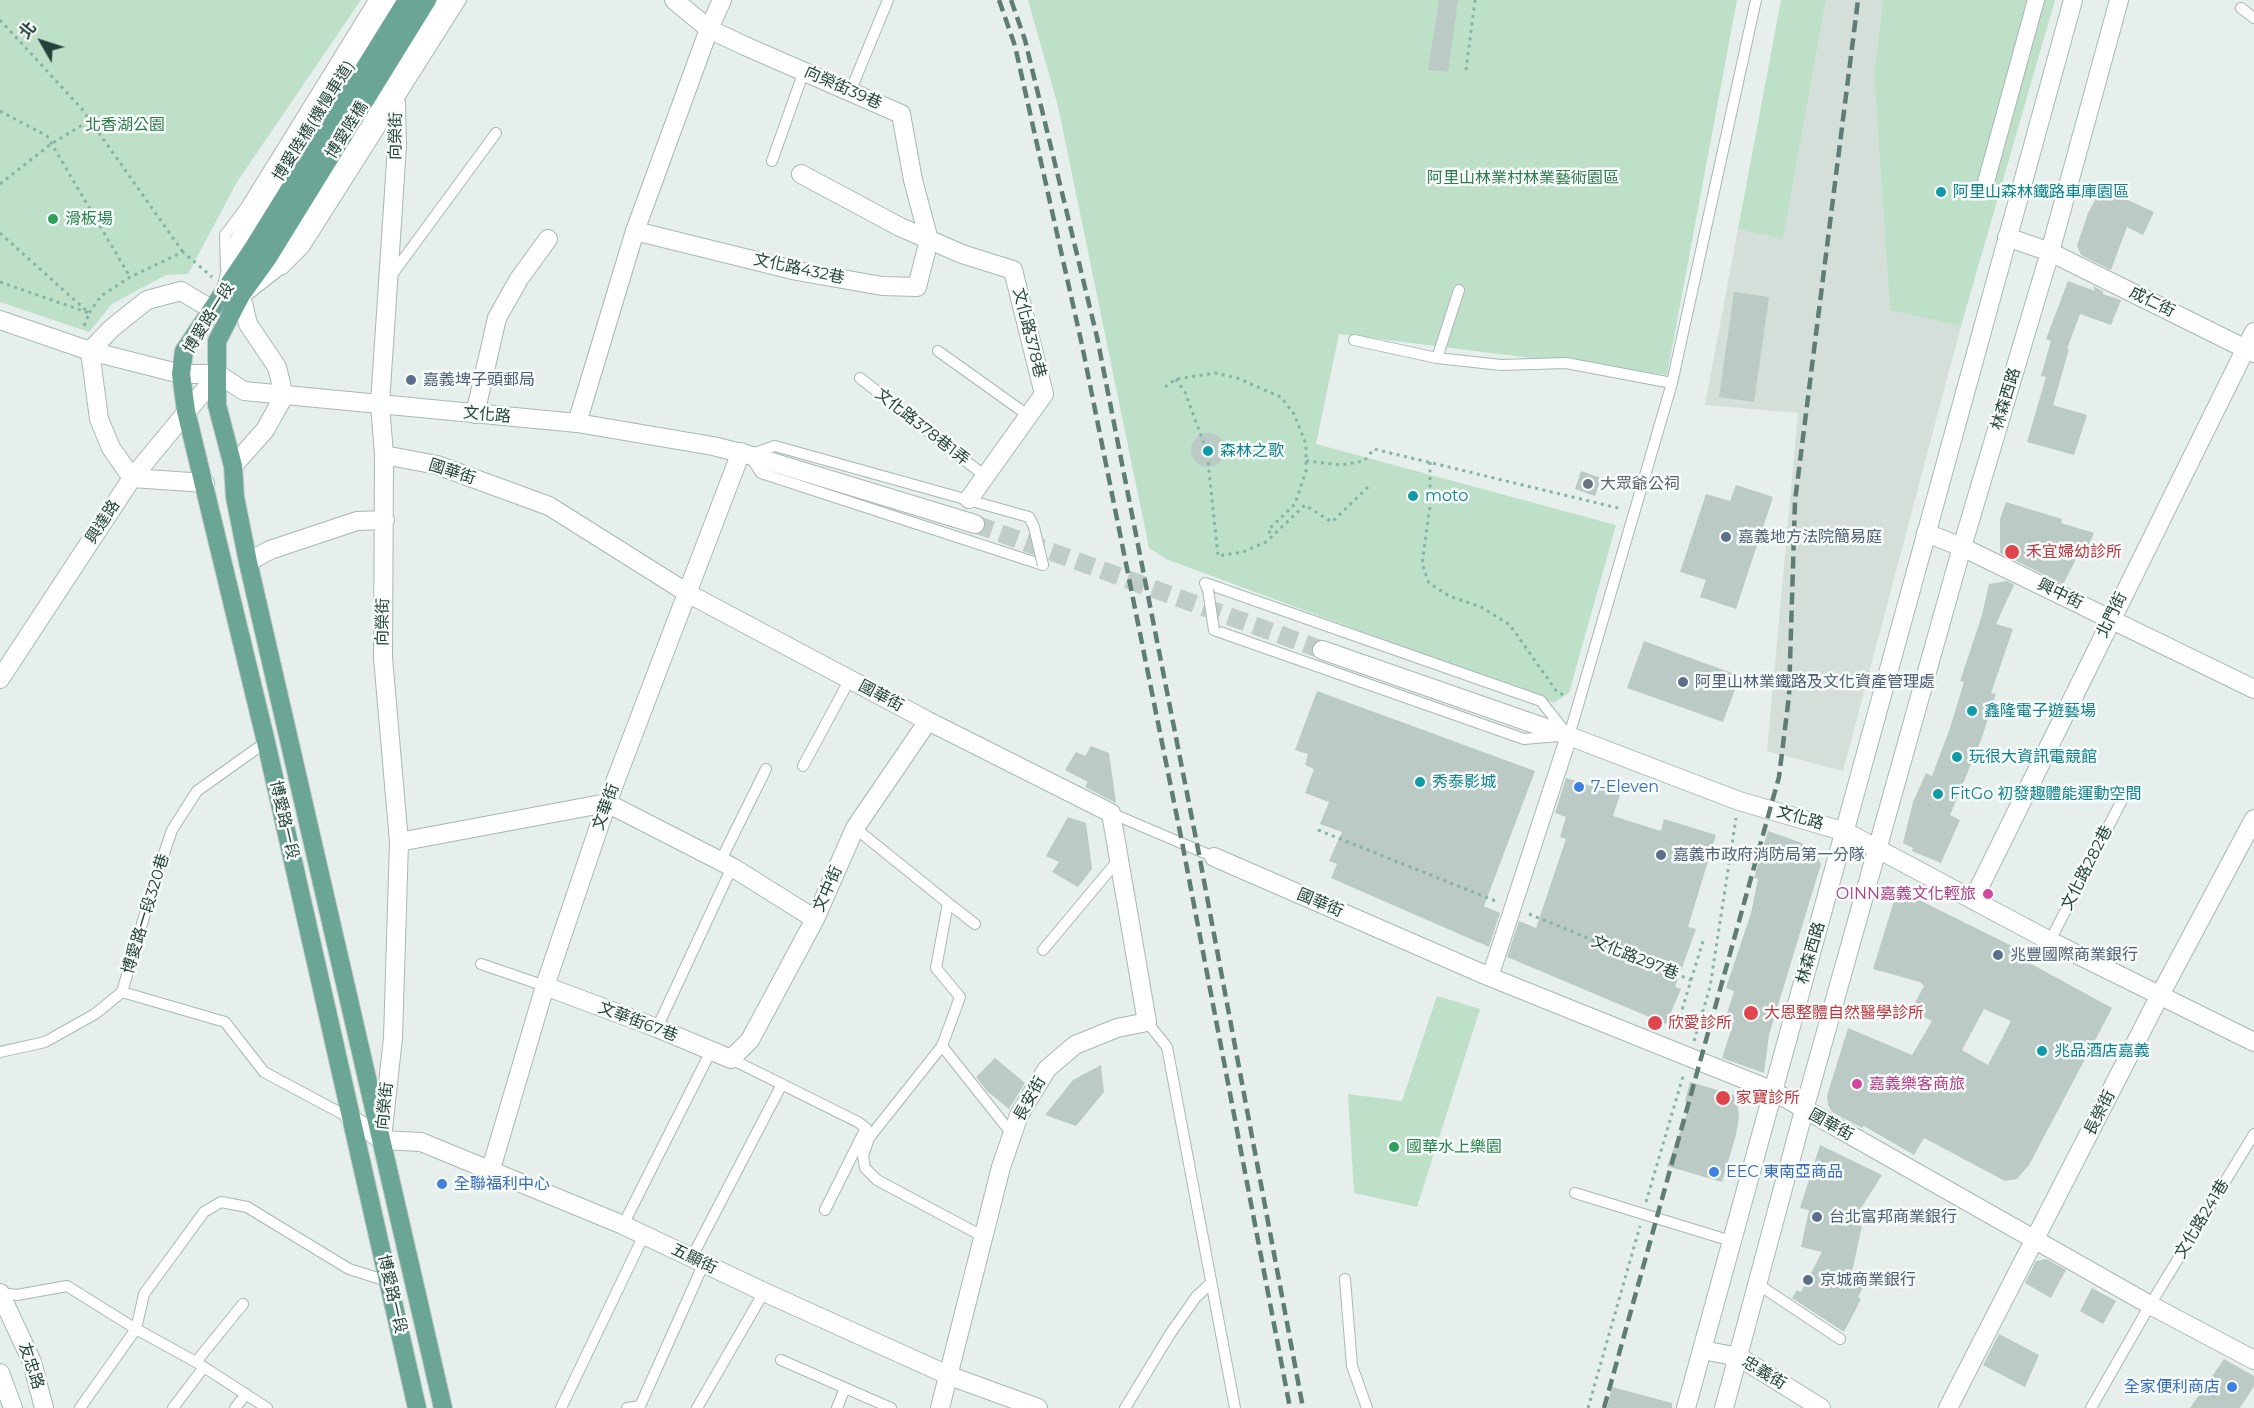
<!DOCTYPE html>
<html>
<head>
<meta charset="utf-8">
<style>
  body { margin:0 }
  #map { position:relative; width:2254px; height:1408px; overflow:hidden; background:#e6efeb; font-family:Montserrat,"Noto Sans TC",sans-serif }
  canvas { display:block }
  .north { position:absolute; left:12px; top:12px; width:60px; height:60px; -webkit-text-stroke:4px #f7fbf9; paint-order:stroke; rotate:309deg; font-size:16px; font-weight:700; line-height:24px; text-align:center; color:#24423a }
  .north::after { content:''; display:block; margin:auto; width:21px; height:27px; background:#24423a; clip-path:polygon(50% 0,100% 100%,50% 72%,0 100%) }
</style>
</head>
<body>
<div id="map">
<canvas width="2254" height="1408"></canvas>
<div class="north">北</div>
</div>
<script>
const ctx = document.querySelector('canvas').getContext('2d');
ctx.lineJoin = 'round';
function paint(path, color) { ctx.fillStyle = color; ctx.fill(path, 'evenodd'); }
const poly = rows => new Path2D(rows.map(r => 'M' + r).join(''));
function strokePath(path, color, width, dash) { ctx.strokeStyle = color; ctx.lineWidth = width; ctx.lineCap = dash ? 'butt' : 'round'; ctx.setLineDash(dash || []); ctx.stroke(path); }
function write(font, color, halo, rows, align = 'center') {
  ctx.font = font + ' Montserrat,"Noto Sans TC",sans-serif'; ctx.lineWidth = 5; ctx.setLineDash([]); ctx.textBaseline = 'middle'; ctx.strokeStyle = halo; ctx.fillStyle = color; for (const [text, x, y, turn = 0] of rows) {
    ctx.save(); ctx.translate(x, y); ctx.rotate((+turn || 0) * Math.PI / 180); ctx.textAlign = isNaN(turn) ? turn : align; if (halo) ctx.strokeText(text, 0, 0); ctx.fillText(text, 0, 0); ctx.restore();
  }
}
paint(poly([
  [1826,0,1883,0,1874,74,1890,309,1961,326,1843,771,1767,751,1798,413,1705,405,1738,229,1783,238]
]), '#d4dfda');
paint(poly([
  [0,0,361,0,237,182,188,274,166,275,112,304,89,332,0,302],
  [1028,0,1737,0,1667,375,1339,334,1316,444,1616,525,1569,693,1554,703,1166,559,1149,548,1058,106],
  [1781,0,1826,0,1783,239,1738,229],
  [1883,0,2055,0,1961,326,1890,310,1874,74],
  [1437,996,1480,1009,1417,1207,1354,1193,1348,1094,1402,1101]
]), '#bfe0c8');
paint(poly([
  [1439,0,1458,0,1448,72,1428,70],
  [2102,188,2154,212,2143,235,2127,227,2111,270,2081,255,2077,246,2088,213],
  [2068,281,2095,291,2093,286,2103,291,2103,294,2121,300,2111,325,2080,314,2067,349,2069,349,2053,405,2087,415,2074,455,2027,442,2046,377,2041,376,2051,341,2046,339],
  [1734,292,1769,297,1754,402,1719,397],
  '1191 450a17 17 0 1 1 34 0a17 17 0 1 1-34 0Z',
  [1581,471,1601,478,1595,496,1575,489],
  [1736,485,1773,497,1736,609,1700,597,1706,580,1680,572,1706,494,1730,501],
  [2006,502,2062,519,2061,523,2094,533,2087,549,2083,546,2063,584,2000,553,2000,519],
  [2007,581,2014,585,1996,624,2013,629,1991,693,1996,694,1981,740,1950,815,1960,820,1941,863,1912,851,1913,848,1903,843,1913,802,1926,773,1932,776,1950,728,1964,682,1960,681,1982,615,1989,584],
  [1644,641,1740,676,1723,722,1627,688],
  [1317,691,1535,771,1484,906,1500,913,1489,947,1331,878,1337,864,1329,861,1342,832,1320,824,1329,802,1305,793,1314,769,1305,765,1308,754,1295,750],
  [1091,746,1109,753,1116,803,1085,787,1088,782,1065,770,1076,752,1085,756],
  [1566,778,1620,795,1613,816,1661,831,1664,819,1716,835,1688,927,1696,929,1675,987,1681,989,1666,1024,1507,957,1519,921,1536,928,1566,839,1560,837,1566,817,1555,813],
  [1068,817,1086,823,1092,869,1078,887,1052,872,1059,862,1046,856],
  [1768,831,1810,846,1821,864,1769,1035,1764,1073,1722,1058,1733,1024,1725,1021,1734,991,1726,988,1751,913,1758,879,1754,878],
  [1909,895,2016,948,2013,954,2112,1008,2029,1165,2017,1179,2005,1181,1924,1138,1914,1155,1864,1126,1862,1128,1832,1112,1828,1105,1827,1096,1848,1028,1912,1055,1932,1021,1911,1010,1924,986,1920,982,1873,969,1894,901],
  [1984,1009,2011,1021,1988,1065,1962,1050],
  [995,1058,1025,1083,1009,1109,987,1091,976,1077],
  [1101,1065,1104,1092,1076,1126,1045,1115,1073,1080],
  [1690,1082,1734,1095,1737,1102,1739,1117,1736,1135,1722,1182,1667,1166,1691,1103,1685,1101],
  [1820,1145,1882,1175,1851,1224,1862,1226,1852,1272,1867,1280,1858,1297,1861,1299,1844,1332,1792,1298,1797,1290,1801,1292,1822,1252,1801,1247,1809,1210,1800,1208],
  [2046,1259,2066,1270,2051,1298,2025,1283,2036,1261],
  [2092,1288,2116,1301,2103,1324,2080,1311],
  [1999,1334,2039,1355,2025,1387,1983,1365],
  [2224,1359,2254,1376,2254,1386,2240,1408,2190,1408],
  [1612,1387,1672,1403,1672,1408,1607,1408]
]), '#bbcac4');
strokePath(poly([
  [975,524,1322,650]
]), '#bfccc8', 18, [18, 9]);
const service = poly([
  [2241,8,2254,18],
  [850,92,888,0],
  [772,161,804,71],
  [226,268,225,235,246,207,374,0],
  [283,269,304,248,461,0],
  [391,276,496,133],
  [1354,340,1437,358,1501,365,1566,363,1672,383],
  [938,351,1029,416],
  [1437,358,1459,290],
  [860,378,985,476],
  [1034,527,1029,517,775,446,749,455,761,473,1043,565],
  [1208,590,1205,583,1541,701,1566,733],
  [1214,630,1524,739,1559,736],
  [1569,736,1672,383,1756,0],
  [803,766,850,679],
  [1111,813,1214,857],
  [855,828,948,903,936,968,960,997,942,1046,1012,1134],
  [720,862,766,769],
  [948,903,975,924],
  [2050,941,2124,796],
  [1043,950,1119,859],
  [481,964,545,986],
  [122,992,225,1022,264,1072,350,1118],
  [1147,1022,1167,1047,1235,1408],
  [657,1028,732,867],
  [0,1052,45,1042,95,1014,122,992,154,883,172,830,197,791,266,742],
  [731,1059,858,1122,866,1128,869,1138,863,1156,865,1168,877,1180,984,1237],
  [869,1138,942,1046],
  [1575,1193,1731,1241],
  [825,1210,866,1128],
  [623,1225,711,1051],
  [692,1257,782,1084],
  [1345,1279,1352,1366,1367,1408],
  [1756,1283,1840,1339],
  [0,1293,17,1295,67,1286,136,1329,80,1408],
  [781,1360,891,1408],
  [196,1362,243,1304],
  [173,1408,204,1367],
  [235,1408,246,1394],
  [267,1408,196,1362,136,1329,144,1294,204,1212,221,1202,247,1207,349,1269,390,1282],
  [561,1408,644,1235],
  [627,1408,640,1406,704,1263],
  [697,1408,764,1292],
  [837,1408,845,1388],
  [1125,1408,1170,1334,1196,1297,1211,1283],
  [2091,1408,2150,1305,2254,1134]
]);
const pedestrian = poly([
  [1986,182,2036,0],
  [1490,977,1569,736]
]);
const minor = poly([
  [801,174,900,227,962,254,1013,270,1044,394,969,499],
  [635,231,797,271,882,286,917,287,929,240,913,180,901,114,745,46,709,29,674,0],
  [2007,237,2050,252,2254,353],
  [227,286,238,242,389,0],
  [475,414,497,318,519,279,548,239],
  [577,423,635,231,709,29,722,0],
  [384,455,437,465,549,506,689,594,928,721,1111,813,1147,1022,1117,1028,1075,1045,1047,1069,1019,1115,1001,1167,940,1408],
  [233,466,265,430,284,396,277,367,248,324,241,295,277,267,448,0],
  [205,483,132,478,111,448,99,419,90,351,112,328,147,300,181,291,211,309],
  [1926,533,1962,547,2254,689],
  [248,562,270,550,357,521,385,520],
  [0,679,132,478,218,374],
  [399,842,607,803,732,867,815,919],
  [1214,857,1490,977,1771,1090,2150,1305,2254,1360],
  [1973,900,2254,332],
  [545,986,657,1028,731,1059,750,1040,815,919,855,828,928,721],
  [350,1118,382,1140,421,1142,623,1225,764,1292,950,1376,1038,1408],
  [382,1138,393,1038,399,842,383,658,384,455,380,404,397,146,396,103],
  [491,1169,545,986,607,803,741,452],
  [0,1293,32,1362,44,1408],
  [1702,1350,1739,1357,1821,1408],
  [1948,1408,2159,997,2254,819]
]);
const tertiary = poly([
  [0,320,90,351,181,374,218,374,244,391,577,423,713,446,749,455,975,524],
  [1322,650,1569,736,1739,801,1846,832,2050,941,2254,1042],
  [0,1373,13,1408]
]);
const secondary = poly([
  [1686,1408,2073,0],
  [1724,1408,1804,1110,1962,547,2050,252,2119,0]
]);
const primary = poly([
  [407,0,252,250,184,351,181,374,186,411,266,742,417,1408],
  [427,0,267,259,241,295,217,341,217,405,233,466,235,497,248,562,443,1408]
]);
strokePath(service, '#a8b8b2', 12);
strokePath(pedestrian, '#a8b8b2', 18);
strokePath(minor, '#a8b8b2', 20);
strokePath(tertiary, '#a8b8b2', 20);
strokePath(secondary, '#a4bbb3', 20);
strokePath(primary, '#c2cac8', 20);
strokePath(poly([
  [0,20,82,109,183,252],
  [1466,70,1475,0],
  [0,111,47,136,130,277],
  [0,184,51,144,89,121],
  [0,233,89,313,101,296,130,277,183,252,212,277],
  [0,282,89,313,83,329],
  [1176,379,1185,392,1207,452,1218,556,1243,552,1266,542,1305,505,1332,522,1370,485],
  [1165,387,1176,379,1215,373,1237,378,1281,397,1294,414,1306,444,1306,471,1295,504,1268,530,1273,537],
  [1306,461,1340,465,1364,461,1374,449,1622,509],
  [1430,462,1430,506,1422,564,1429,583,1449,596,1481,607,1510,625,1557,692,1567,696],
  [1318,830,1498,902],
  [1529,914,1691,980,1675,1034],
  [1691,980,1704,938],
  [1694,1041,1710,987,1736,818],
  [1646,1202,1684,1073],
  [1588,1408,1640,1226]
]), '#86b3a5', 3, [3, 4.5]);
strokePath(service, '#fff', 10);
strokePath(pedestrian, '#fff', 16);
strokePath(minor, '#fff', 18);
strokePath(tertiary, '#fff', 18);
strokePath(secondary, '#fff', 18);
strokePath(primary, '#6aa596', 18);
strokePath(poly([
  [999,0,1015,46,1082,345,1182,842,1290,1408],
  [1011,0,1025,40,1097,337,1198,849,1303,1408],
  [1604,1408,1779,777,1789,696,1795,501,1858,0]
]), '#5f7d75', 4.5, [12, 6]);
const serviceBridge = poly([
  [1034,527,1043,565],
  [1208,590,1214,630]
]);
strokePath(serviceBridge, '#a8b8b2', 12, []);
strokePath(serviceBridge, '#fff', 10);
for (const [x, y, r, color] of [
  [1941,192,6,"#0f9aa8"],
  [53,219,6,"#2e9e5b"],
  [411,380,6,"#5c6f8a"],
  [1208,451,6,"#0f9aa8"],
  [1588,484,6,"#6b7280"],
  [1413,496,6,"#0f9aa8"],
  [1726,537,6,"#5c6f8a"],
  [2012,552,8,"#e0444e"],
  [1683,682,6,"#5c6f8a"],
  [1972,711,6,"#0f9aa8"],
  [1957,757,6,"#0f9aa8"],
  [1420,782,6,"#0f9aa8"],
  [1579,787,6,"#3f7fe0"],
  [1938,794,6,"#0f9aa8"],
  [1661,855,6,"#5c6f8a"],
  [1988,894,6,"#d1479c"],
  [1998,955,6,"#5c6f8a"],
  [1751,1013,8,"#e0444e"],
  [1655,1023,8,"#e0444e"],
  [2042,1051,6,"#0f9aa8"],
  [1857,1084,6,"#d1479c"],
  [1723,1098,8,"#e0444e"],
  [1394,1147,6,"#2e9e5b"],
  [1714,1172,6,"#3f7fe0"],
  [442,1184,6,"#3f7fe0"],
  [1817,1217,6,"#5c6f8a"],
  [1808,1280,6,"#5c6f8a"],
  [2232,1387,6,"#3f7fe0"]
]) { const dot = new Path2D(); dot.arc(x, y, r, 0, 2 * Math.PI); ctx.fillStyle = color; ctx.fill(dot); strokePath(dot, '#f7fbf9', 2); }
write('16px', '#24423a', '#f7fbf9', [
  ["向榮街39巷",843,88,24],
  ["博愛陸橋(機慢車道)",314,121,-58],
  ["博愛陸橋",347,130,-58],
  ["向榮街",396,136,-89],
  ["文化路432巷",799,269,12],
  ["成仁街",2152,302,26],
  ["博愛路一段",209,318,-58],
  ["文化路378巷",1029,333,76],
  ["林森西路",2006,399,-73],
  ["文化路",487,415,5],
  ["文化路378巷1弄",922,427,38],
  ["國華街",452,472,18],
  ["興達路",103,522,-57],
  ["興中街",2060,594,26],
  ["北門街",2112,615,-64],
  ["向榮街",383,622,-89],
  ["國華街",881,696,28],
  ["文華街",606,807,-70],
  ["文化路",1800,818,16],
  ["博愛路一段",284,820,77],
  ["文化路282巷",2087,868,-63],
  ["文中街",828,889,-66],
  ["國華街",1320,903,23],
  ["博愛路一段320巷",146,914,-73],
  ["林森西路",1811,953,-74],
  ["文化路297巷",1635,958,22],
  ["文華街67巷",638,1022,21],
  ["長安街",1030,1099,-61],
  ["向榮街",385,1106,-84],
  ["長榮街",2100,1113,-63],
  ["國華街",1831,1125,29],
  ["文化路241巷",2202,1219,-59],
  ["五顯街",694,1259,26],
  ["博愛路一段",392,1294,77],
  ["友忠路",31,1366,72],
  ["忠義街",1764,1373,31]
]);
write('16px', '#2d7a4b', '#f7fbf9', [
  ["北香湖公園",125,125],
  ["阿里山林業村林業藝術園區",1523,178]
]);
write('16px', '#0d838f', '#f7fbf9', [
  ["阿里山森林鐵路車庫園區",1953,192],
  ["森林之歌",1220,451],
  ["moto",1425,496],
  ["鑫隆電子遊藝場",1984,711],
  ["玩很大資訊電競館",1969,757],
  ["秀泰影城",1432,782],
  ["FitGo 初發趣體能運動空間",1950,794],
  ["兆品酒店嘉義",2054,1051]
], 'left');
write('16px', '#27864d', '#f7fbf9', [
  ["滑板場",65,219],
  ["國華水上樂園",1406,1147]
], 'left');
write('16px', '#4e5e75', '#f7fbf9', [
  ["嘉義埤子頭郵局",423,380],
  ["嘉義地方法院簡易庭",1738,537],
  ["阿里山林業鐵路及文化資產管理處",1695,682],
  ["嘉義市政府消防局第一分隊",1673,855],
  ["兆豐國際商業銀行",2010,955],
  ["台北富邦商業銀行",1829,1217],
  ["京城商業銀行",1820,1280]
], 'left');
write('16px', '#5b616d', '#f7fbf9', [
  ["大眾爺公祠",1600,484]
], 'left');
write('16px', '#be3a42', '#f7fbf9', [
  ["禾宜婦幼診所",2026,552],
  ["大恩整體自然醫學診所",1764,1013],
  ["欣愛診所",1668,1023],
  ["家寶診所",1736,1098]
], 'left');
write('16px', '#366cbe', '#f7fbf9', [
  ["7-Eleven",1591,787],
  ["EEC 東南亞商品",1726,1172],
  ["全聯福利中心",454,1184],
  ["全家便利商店",2220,1387,"right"]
], 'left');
write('16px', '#b23c85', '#f7fbf9', [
  ["OINN嘉義文化輕旅",1976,894],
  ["嘉義樂客商旅",1869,1084,"left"]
], 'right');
</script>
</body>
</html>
